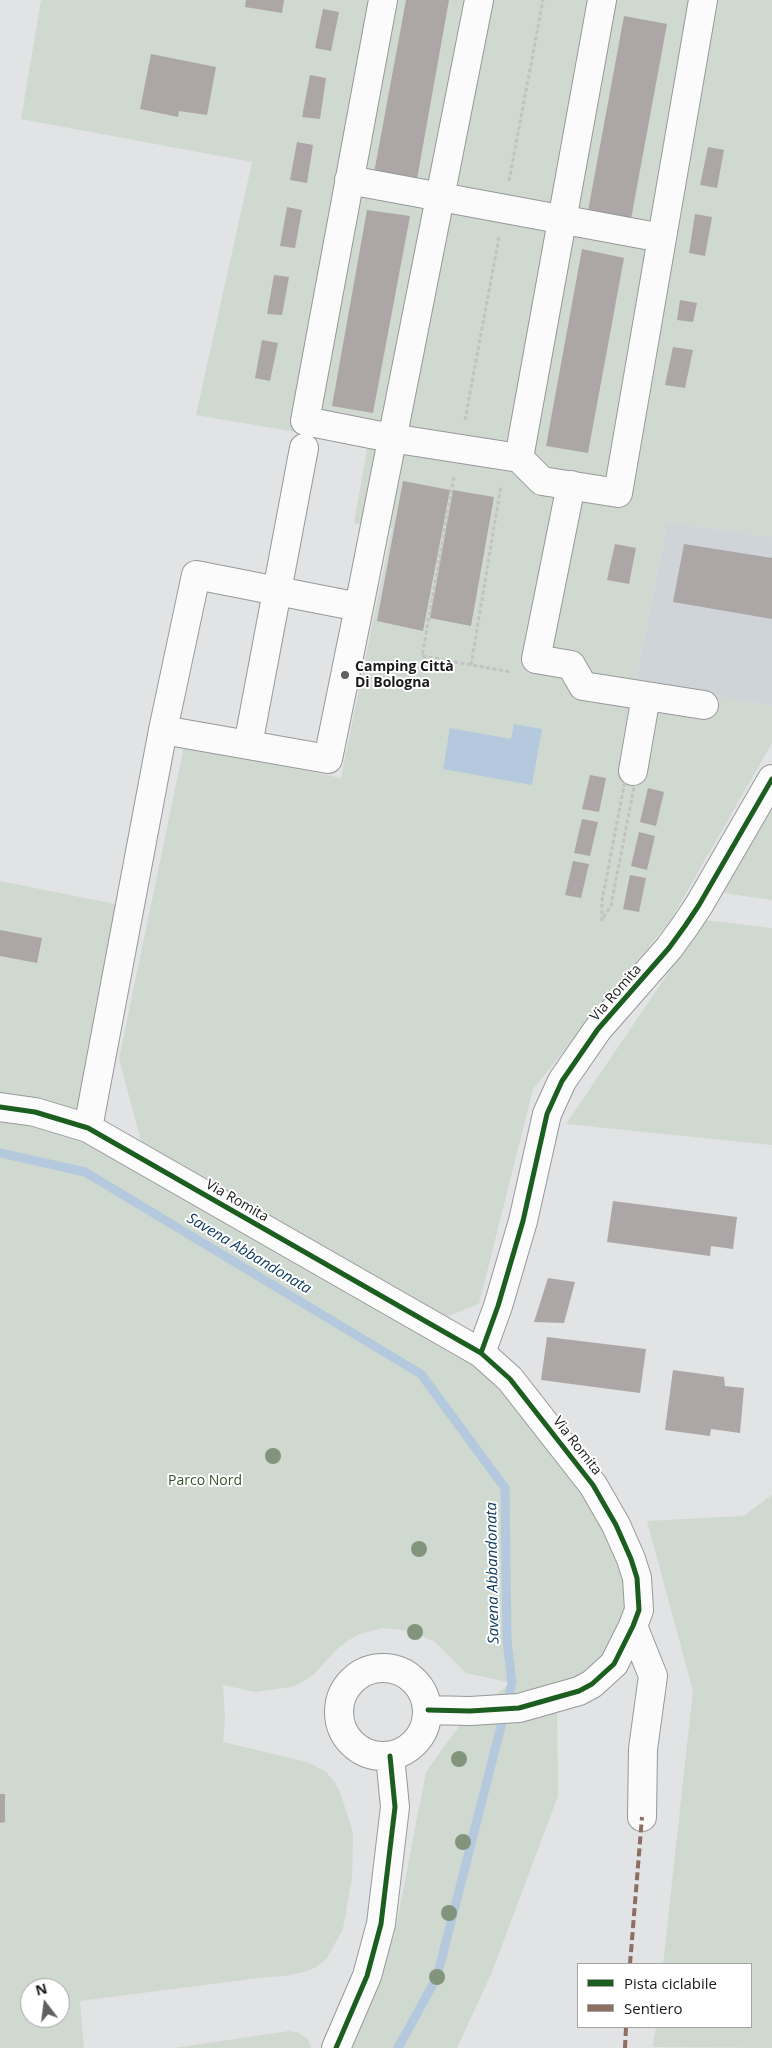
<!DOCTYPE html>
<html>
<head>
<meta charset="utf-8">
<style>
  body { margin:0 }
  #map { position:relative; width:772px; height:2048px; overflow:hidden; background:#e2e3e4; font-family:"Open Sans",sans-serif }
  canvas { display:block }
  .legend { position:absolute; left:577px; top:1963px; width:175px; height:65px; box-sizing:border-box; background:#fff; border:1px solid #a3a3a3; margin:0; padding:6px 9px; list-style:none; font-size:15px; color:#19191a }
  .legend li { display:flex; align-items:center; gap:10px; height:25px }
  .legend b { width:25px; border:1px solid #a3a3a3 }
  .north { position:absolute; left:20px; top:1978px; width:50px; height:50px; box-sizing:border-box; background:#fff; border:1px solid #a3a3a3; border-radius:50%; rotate:345deg; font-size:14px; font-weight:700; line-height:20px; text-align:center; color:#19191a }
  .north::after { content:''; display:block; margin:auto; width:18px; height:22px; background:#5f6061; clip-path:polygon(50% 0,100% 100%,50% 72%,0 100%) }
</style>
</head>
<body>
<div id="map">
<canvas width="772" height="2048"></canvas>
<ul class="legend">
<li><b style="height:6px;background:#1b5e20"></b>Pista ciclabile</li>
<li><b style="height:6px;background:#8d6e63"></b>Sentiero</li>
</ul>
<div class="north">N</div>
</div>
<script>
const ctx = document.querySelector('canvas').getContext('2d');
ctx.lineJoin = 'round';
function paint(path, color) { ctx.fillStyle = color; ctx.fill(path, 'evenodd'); }
const poly = rows => new Path2D(rows.map(r => 'M' + r).join(''));
function strokePath(path, color, width, dash) { ctx.strokeStyle = color; ctx.lineWidth = width; ctx.lineCap = dash ? 'butt' : 'round'; ctx.setLineDash(dash || []); ctx.stroke(path); }
function write(font, color, halo, rows, align = 'center') {
  ctx.font = font + ' "Open Sans",sans-serif'; ctx.lineWidth = 4; ctx.setLineDash([]); ctx.textBaseline = 'middle'; ctx.strokeStyle = halo; ctx.fillStyle = color; for (const [text, x, y, turn = 0] of rows) {
    ctx.save(); ctx.translate(x, y); ctx.rotate((+turn || 0) * Math.PI / 180); ctx.textAlign = isNaN(turn) ? turn : align; if (halo) ctx.strokeText(text, 0, 0); ctx.fillText(text, 0, 0); ctx.restore();
  }
}
paint(poly([
  [667,522,772,537,772,706,635,684]
]), '#cfd4d8');
paint(poly([
  [41,0,772,0,772,537,667,522,635,684,772,706,772,743,670,921,533,1089,479,1304,446,1317,143,1148,119,1059,184,746,341,778,392,528,354,523,368,444,196,415,252,162,21,119],
  [772,808,772,900,723,893],
  [0,881,130,907,88,1128,481,1353,631,1559,619,1655,557,1699,558,1796,492,1972,457,2048,336,2048,394,1937,426,1772,470,1711,512,1683,466,1673,435,1642,410,1631,383,1628,360,1634,349,1640,337,1649,314,1674,303,1682,291,1687,255,1692,223,1685,225,1719,223,1742,307,1762,325,1771,335,1782,341,1795,353,1833,352,1877,343,1929,327,1958,317,1967,304,1972,286,1976,267,1977,80,2001,84,2048,0,2048],
  [30,1988,60,1988,60,2018,30,2018],
  [704,920,772,928,772,1145,566,1124],
  [772,1495,772,2048,653,2047,656,2027,751,2027,751,1964,663,1964,693,1691,647,1521,743,1516],
  [289,2031,299,2033,308,2039,311,2048,174,2048]
]), '#d0d9cf');
paint(poly([
  [514,724,542,729,532,785,443,769,450,728,511,739]
]), '#b4c9dd');
strokePath(poly([
  [0,1153,85,1172,421,1374,505,1488,507,1641,512,1683,437,1977,398,2048]
]), '#b4c9dd', 9);
paint(poly([
  [246,0,284,0,282,13,245,7],
  [406,0,449,0,417,179,374,173],
  [323,9,339,12,331,51,315,48],
  [624,16,667,24,631,219,588,211],
  [151,54,216,67,207,115,179,111,178,117,140,109],
  [310,75,326,78,320,119,302,117],
  [297,142,313,145,307,183,290,180],
  [708,147,724,150,717,188,700,185],
  [287,207,302,210,295,248,280,246],
  [367,210,410,216,373,413,332,406],
  [695,214,712,217,705,256,689,253],
  [582,249,624,258,588,453,546,446],
  [274,275,289,277,282,315,267,314],
  [680,300,697,303,693,322,677,320],
  [262,340,278,343,270,381,255,378],
  [673,347,693,350,685,388,665,385],
  [403,481,450,490,423,631,377,621],
  [453,490,494,497,471,626,430,618],
  [615,544,636,548,629,584,607,580],
  [684,544,772,558,772,619,673,602],
  [590,775,606,778,599,812,582,809],
  [648,788,664,792,656,826,640,822],
  [582,819,598,822,590,856,574,853],
  [639,832,655,836,647,870,631,866],
  [573,861,589,864,581,898,565,895],
  [630,875,646,878,639,912,623,909],
  [0,930,42,938,37,963,0,956],
  [613,1201,737,1217,733,1249,711,1246,710,1256,607,1242],
  [548,1278,575,1282,564,1323,534,1322],
  [547,1337,646,1349,640,1393,541,1380],
  [673,1370,724,1377,725,1386,744,1388,740,1433,711,1429,710,1436,665,1430],
  [0,1794,5,1794,5,1822,0,1823]
]), '#ada6a6');
const minor = poly([
  [383,0,305,421,391,438,519,458,602,0],
  [349,180,662,238],
  [519,458,542,481,618,493,703,0],
  [571,485,536,659,571,665,583,686,704,705],
  [359,607,479,0],
  [248,745,304,448],
  [633,771,646,696],
  [0,1107,35,1112,88,1128,481,1353,510,1379,593,1485,616,1525,631,1559,637,1578,639,1610,633,1626,614,1664,592,1684,579,1691,519,1708,470,1711,428,1710],
  [88,1128,163,730,196,575,359,607,328,759,163,730],
  [481,1353,498,1306,523,1221,547,1114,562,1081,598,1029,669,948,685,926,699,905,772,779],
  [633,1626,653,1676,643,1749,642,1817],
  '339 1712a44 44 0 1 1 88 0a44 44 0 1 1-88 0Z',
  [336,2048,367,1976,381,1924,395,1807,390,1756]
]);
strokePath(minor, '#979899', 30);
strokePath(poly([
  [509,181,543,0],
  [465,420,499,237],
  [454,477,422,656,511,672],
  [471,665,501,485],
  [627,770,637,772,611,905,602,920,602,901,627,770]
]), '#c2c2c3', 3, [4, 2.5]);
strokePath(minor, '#fbfbfb', 28);
strokePath(poly([
  [630,1964,642,1817],
  [625,2048,626,2027]
]), '#8d6e63', 4, [8, 4]);
strokePath(poly([
  [0,1107,35,1112,88,1128,481,1353,510,1379,593,1485,616,1525,631,1559,637,1578,639,1610,633,1626,614,1664,592,1684,579,1691,519,1708,470,1711,428,1710],
  [481,1353,498,1306,523,1221,547,1114,562,1081,598,1029,669,948,685,926,699,905,772,779],
  [336,2048,367,1976,381,1924,395,1807,390,1756]
]), '#1b5e20', 5);
ctx.fillStyle = '#82947c';
for (const [x, y] of [
  [273,1456],
  [419,1549],
  [415,1632],
  [459,1759],
  [463,1842],
  [449,1913],
  [437,1977]
]) { ctx.beginPath(); ctx.arc(x, y, 8, 0, 2 * Math.PI); ctx.fill(); }
for (const [x, y, r, color] of [
  [345,675,5,"#5f6061"]
]) { const dot = new Path2D(); dot.arc(x, y, r, 0, 2 * Math.PI); ctx.fillStyle = color; ctx.fill(dot); strokePath(dot, '#fff', 2); }
write('bold 14px', '#19191a', '#fff', [
  ["Camping Città",355,667],
  ["Di Bologna",355,683]
], 'left');
write('14px', '#19191a', '#fff', [
  ["Via Romita",616,993,-49],
  ["Via Romita",237,1201,30],
  ["Via Romita",577,1446,52]
]);
write('14px', '#335427', '#fff', [
  ["Parco Nord",205,1481]
]);
write('italic 15px', '#0d3b60', '#fff', [
  ["Savena Abbandonata",249,1254,31],
  ["Savena Abbandonata",493,1573,-91]
]);
</script>
</body>
</html>
